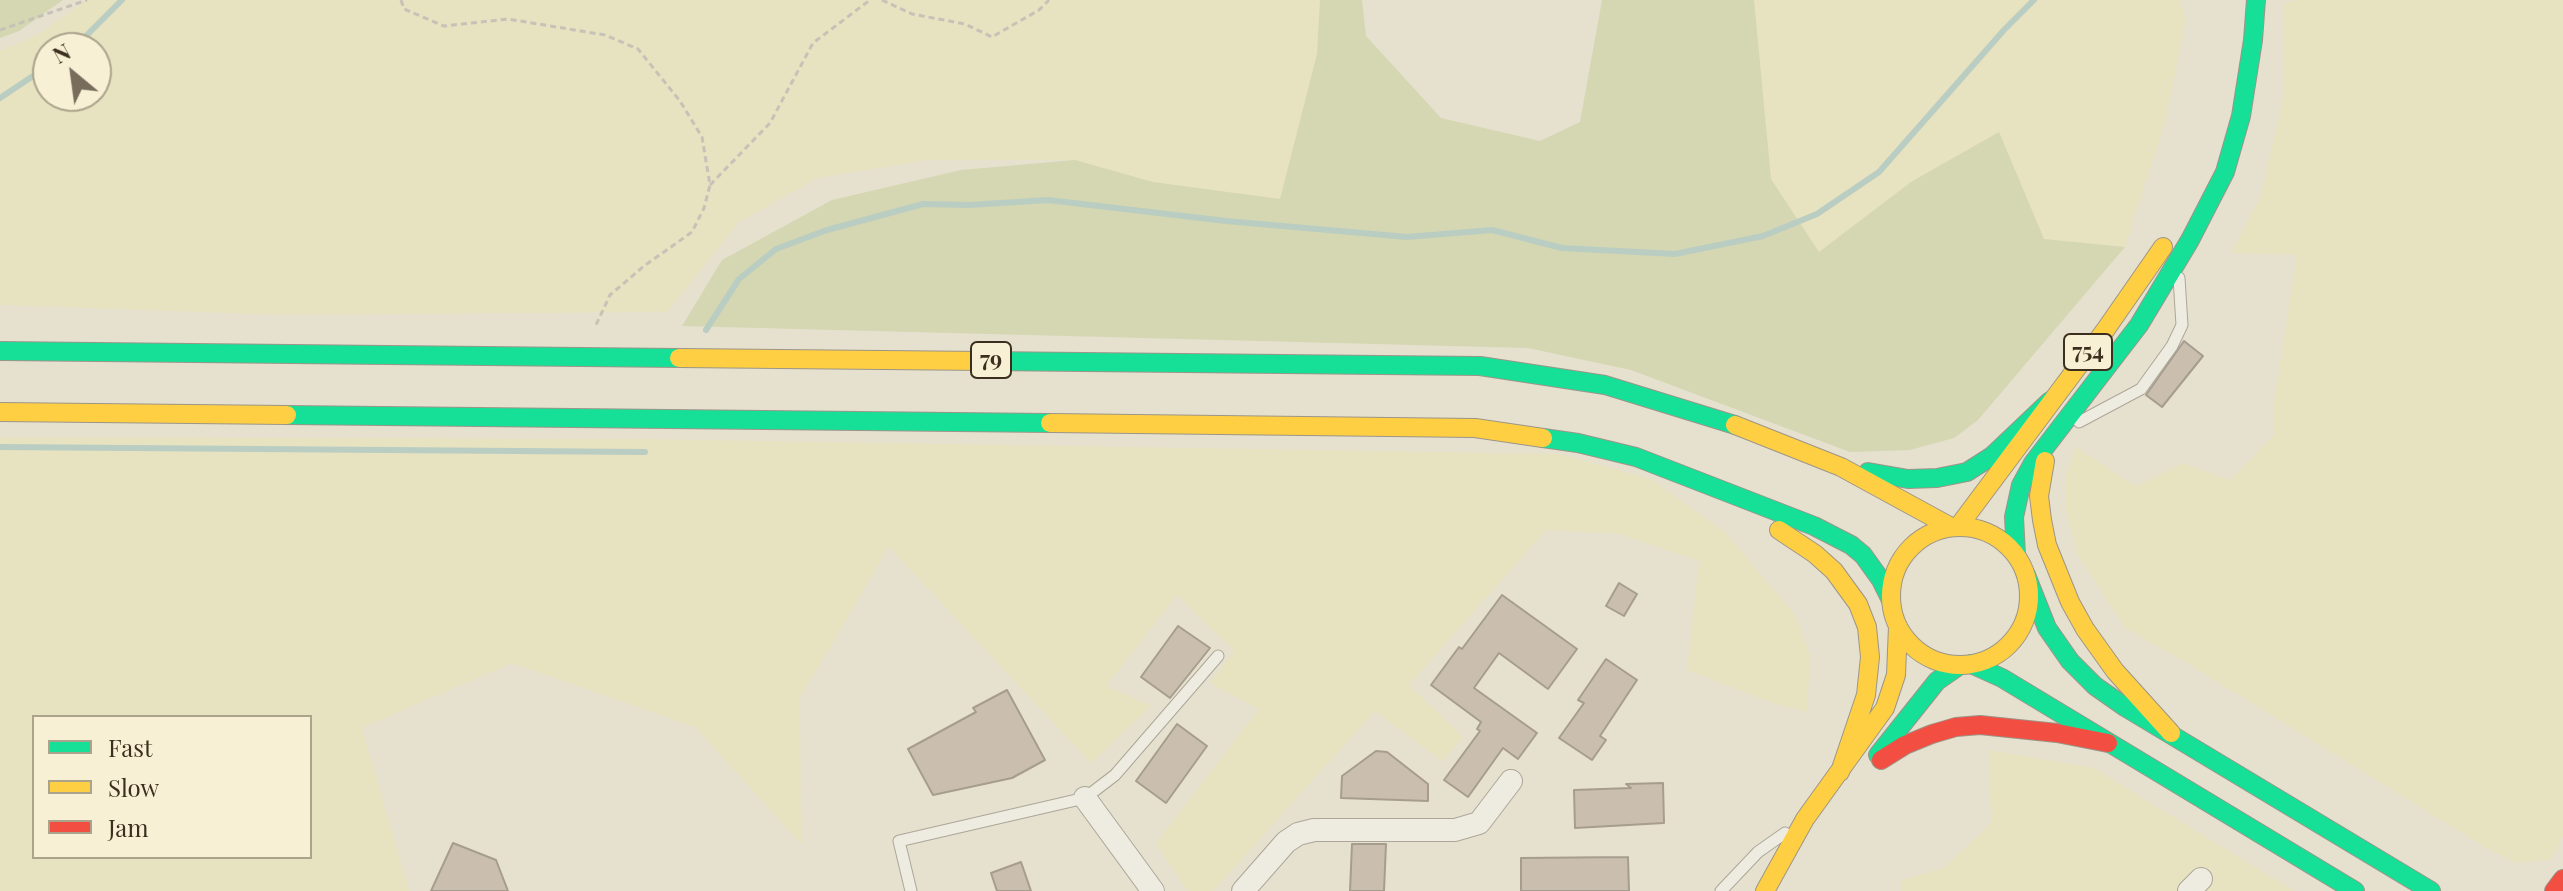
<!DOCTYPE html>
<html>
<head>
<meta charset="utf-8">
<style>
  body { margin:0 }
  #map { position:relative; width:2563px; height:891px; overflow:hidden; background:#e6e1cf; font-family:"Playfair Display",serif }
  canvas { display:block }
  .legend { position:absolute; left:32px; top:715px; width:280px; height:144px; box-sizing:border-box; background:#f7f0d5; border:2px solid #aca38c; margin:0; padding:10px 14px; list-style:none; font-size:24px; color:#3c2f1e }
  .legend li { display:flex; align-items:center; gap:16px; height:40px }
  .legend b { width:40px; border:2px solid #aca38c }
  .north { position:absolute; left:32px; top:32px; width:80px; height:80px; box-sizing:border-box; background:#f7f0d5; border:2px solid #aca38c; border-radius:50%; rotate:331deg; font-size:22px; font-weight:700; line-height:32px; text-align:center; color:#3c2f1e }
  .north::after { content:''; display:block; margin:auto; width:28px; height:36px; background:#786d5c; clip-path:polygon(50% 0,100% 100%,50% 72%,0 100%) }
</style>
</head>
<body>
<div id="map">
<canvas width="2563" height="891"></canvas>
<ul class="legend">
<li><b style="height:10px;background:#16e098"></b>Fast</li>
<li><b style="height:10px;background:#ffcf43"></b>Slow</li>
<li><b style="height:10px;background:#f24e42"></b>Jam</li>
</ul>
<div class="north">N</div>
</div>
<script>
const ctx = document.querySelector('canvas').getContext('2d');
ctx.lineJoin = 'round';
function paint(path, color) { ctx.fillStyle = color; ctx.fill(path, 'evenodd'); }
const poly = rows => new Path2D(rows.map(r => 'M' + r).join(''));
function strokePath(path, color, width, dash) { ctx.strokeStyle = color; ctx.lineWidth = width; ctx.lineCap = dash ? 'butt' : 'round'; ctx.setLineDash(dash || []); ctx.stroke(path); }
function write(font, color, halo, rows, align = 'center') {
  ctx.font = font + ' "Playfair Display",serif'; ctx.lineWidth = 8; ctx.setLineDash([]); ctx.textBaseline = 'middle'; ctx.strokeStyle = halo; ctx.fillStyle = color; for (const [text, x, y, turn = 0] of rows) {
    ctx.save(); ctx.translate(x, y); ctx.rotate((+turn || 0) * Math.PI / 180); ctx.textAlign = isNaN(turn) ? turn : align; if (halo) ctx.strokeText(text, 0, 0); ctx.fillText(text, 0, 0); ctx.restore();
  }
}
paint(poly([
  [87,0,1320,0,1317,54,1280,199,1153,182,1075,160,927,160,818,178,739,222,667,312,282,315,0,305,0,51,37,35],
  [48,48,96,48,96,96,48,96],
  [1754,0,2180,0,2186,20,2166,119,2125,247,2044,239,1911,182,1819,252,1771,179],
  [2295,0,2563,0,2563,837,2551,860,2516,863,2483,846,2190,665,2125,628,2078,555,2066,510,2065,478,2076,447,2136,486,2182,463,2230,480,2273,436,2274,402,2297,255,2231,253,2261,195,2283,98,2284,4],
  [0,437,640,439,1560,454,1651,479,1726,533,1796,616,1810,655,1807,712,1773,703,1687,670,1699,561,1620,534,1546,530,1409,685,1463,737,1442,761,1375,711,1213,891,1187,891,1156,843,1259,709,1210,683,1234,651,1177,595,1106,686,1151,706,1091,763,889,547,800,698,801,844,695,727,512,663,362,728,409,891,0,891],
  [34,717,310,717,310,857,34,857],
  [1989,750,2094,768,2294,891,1902,891,1901,880,1944,868,1991,823]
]), '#e7e2bf');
paint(poly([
  [0,0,63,0,19,31,0,38],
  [1320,0,1362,0,1366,36,1441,118,1540,141,1580,122,1602,0,1754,0,1771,179,1819,252,1911,182,1999,132,2044,239,2125,247,1978,420,1954,438,1910,450,1850,452,1631,370,1528,348,682,326,722,260,832,200,961,170,1075,160,1153,182,1280,199,1317,54]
]), '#d4d7b1');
strokePath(poly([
  [74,48,122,0],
  [0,98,48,66],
  [706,330,739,279,776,249,827,230,923,204,969,205,1048,200,1226,221,1407,237,1492,230,1562,248,1675,254,1763,236,1817,214,1879,172,2004,30,2034,0],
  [0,447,645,452]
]), '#bacdc2', 6);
const building = poly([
  [2184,341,2203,356,2162,407,2146,395,2184,341],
  [1619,583,1637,594,1624,616,1606,606,1619,583],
  [1502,595,1577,649,1548,689,1499,653,1474,688,1537,733,1518,759,1503,748,1468,797,1444,780,1480,731,1477,729,1481,722,1431,685,1459,647,1462,649,1502,595],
  [1178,626,1210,648,1170,698,1141,677,1178,626],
  [1606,659,1637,680,1600,736,1606,740,1592,760,1559,738,1584,703,1578,700,1606,659],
  [1007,690,1045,760,1012,778,933,795,908,749,976,712,973,708,1007,690],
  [1177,724,1207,746,1166,803,1136,781,1177,724],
  [1376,751,1387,752,1428,784,1428,801,1341,798,1342,776,1376,751],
  [1663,783,1664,823,1575,828,1574,790,1631,788,1626,784,1663,783],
  [453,843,496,860,508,891,431,891,453,843],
  [1352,844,1386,844,1384,891,1350,891,1352,844],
  [1628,857,1629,891,1521,891,1521,858,1628,857],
  [1021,862,1031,891,997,891,991,873,1021,862]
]);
paint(building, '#cabfaf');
strokePath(building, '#a79d8e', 2);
const lane = poly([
  [2079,422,2141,389,2172,346,2182,325,2179,278],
  [911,891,899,841,1085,798,1115,775,1218,656],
  [1721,891,1758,852,1785,833]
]);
const street = poly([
  [1085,798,1153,891],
  [1243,891,1286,842,1298,834,1314,830,1455,830,1479,823,1511,781],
  [2189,891,2201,879]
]);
const fast = poly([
  [0,351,679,358],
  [984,361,1480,366,1605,385,1735,425],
  [287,415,1050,423],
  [1543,438,1578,443,1636,457,1814,526,1851,545,1863,555,1881,580,1891,600],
  [1868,472,1908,479,1937,478,1967,472,1992,456,2050,401],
  [2016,555,2014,517,2021,485,2033,463,2139,325,2190,240,2225,172,2241,116,2253,40,2256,0],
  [2026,575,2047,628,2070,661,2095,686,2125,707,2431,891],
  [1971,664,2002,678,2355,891],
  [1878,755,1937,681,1960,665]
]);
const slow = poly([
  [679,358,984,361],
  [0,412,287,415],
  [1050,423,1475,428,1543,438],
  [1735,425,1841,467,1951,527],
  [2045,461,2039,496,2042,520,2047,545,2070,602,2085,629,2115,671,2171,733],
  '1891 596a69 69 0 1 1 138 0a69 69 0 1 1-138 0Z',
  [1958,527,2106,329,2163,247],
  [1779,530,1815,554,1834,571,1858,604,1867,627,1870,657,1866,695,1840,772],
  [1765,891,1805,819,1885,708,1896,675,1898,626]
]);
const jam = poly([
  [1881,760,1905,745,1932,734,1956,727,1980,725,2057,733,2108,743],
  [2554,891,2563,879]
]);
strokePath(lane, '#aca698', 13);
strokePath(street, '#aca698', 24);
strokePath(fast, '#9c9588', 20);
strokePath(slow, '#9c9588', 20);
strokePath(jam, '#9c9588', 20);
strokePath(poly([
  [401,0,404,9,444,26,508,19,605,35,638,49,680,101,702,137,710,185,704,208,692,232,644,266,610,295,595,327],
  [882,0,912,14,965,24,992,37,1039,10,1049,0],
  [0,30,87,0],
  [710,185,770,123,813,43,870,0]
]), '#c7c2b7', 3, [6, 4]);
strokePath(lane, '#eeebe1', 11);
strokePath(street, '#eeebe1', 22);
strokePath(fast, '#16e098', 18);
strokePath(slow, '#ffcf43', 18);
strokePath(jam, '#f24e42', 18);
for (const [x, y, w] of [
  [2088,352,48],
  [991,360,40]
]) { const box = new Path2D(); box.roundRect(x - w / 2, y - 18, w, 36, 6); ctx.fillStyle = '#f7f0d5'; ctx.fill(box); strokePath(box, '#3c2f1e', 2); }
write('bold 22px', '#3c2f1e', null, [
  ["754",2088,352],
  ["79",991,360]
]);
</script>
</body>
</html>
